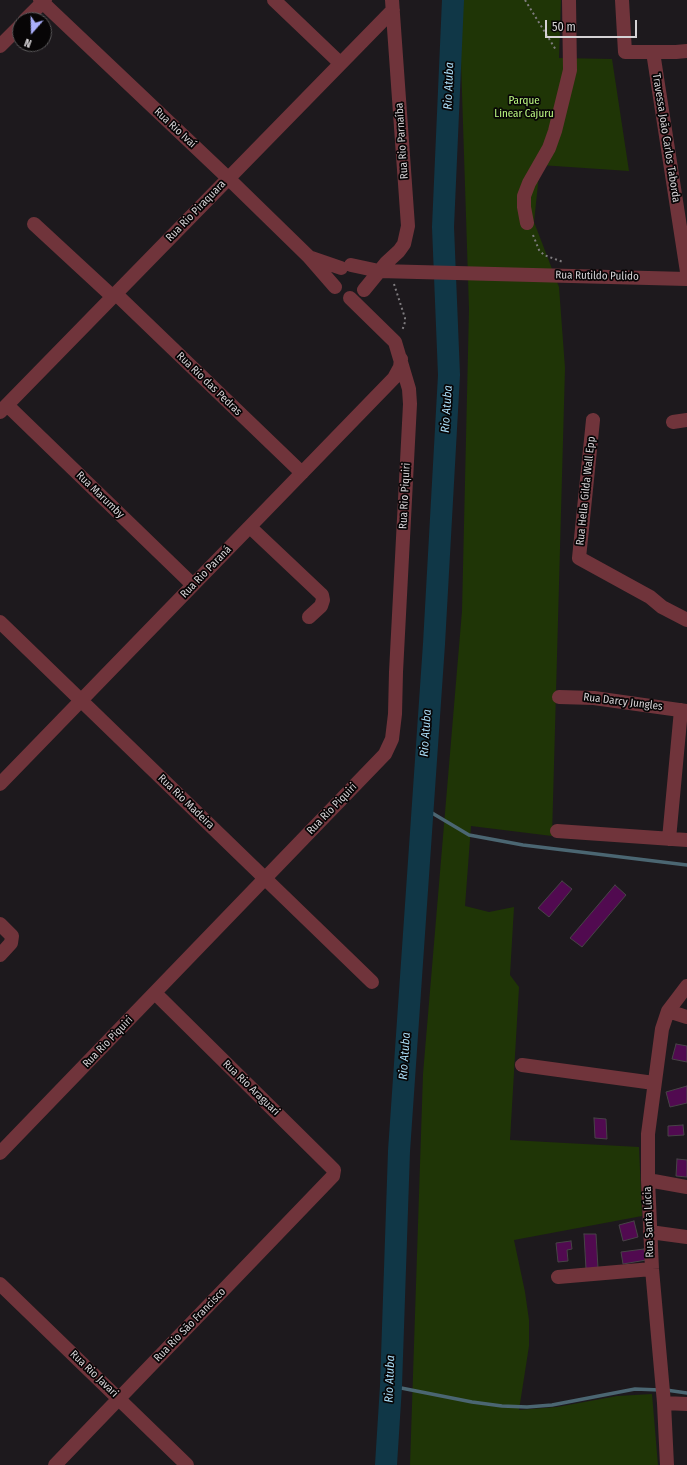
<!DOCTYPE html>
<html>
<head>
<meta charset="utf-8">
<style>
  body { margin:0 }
  #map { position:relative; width:687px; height:1465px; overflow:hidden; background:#1d191d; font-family:"Fira Sans Condensed",sans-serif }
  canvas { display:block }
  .north { position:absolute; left:12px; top:12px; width:40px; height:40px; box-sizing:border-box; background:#070506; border:1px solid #595759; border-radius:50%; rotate:200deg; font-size:11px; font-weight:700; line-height:16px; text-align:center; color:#d5d2d5 }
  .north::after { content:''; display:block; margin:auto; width:14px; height:18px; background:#aaaffb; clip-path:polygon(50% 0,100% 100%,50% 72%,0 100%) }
  .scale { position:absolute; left:545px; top:20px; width:92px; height:18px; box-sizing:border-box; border:2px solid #d5d2d5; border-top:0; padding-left:5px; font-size:12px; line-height:14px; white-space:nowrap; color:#d5d2d5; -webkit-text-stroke:3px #070506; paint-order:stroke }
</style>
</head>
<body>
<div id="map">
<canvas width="687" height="1465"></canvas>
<div class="north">N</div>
<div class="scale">50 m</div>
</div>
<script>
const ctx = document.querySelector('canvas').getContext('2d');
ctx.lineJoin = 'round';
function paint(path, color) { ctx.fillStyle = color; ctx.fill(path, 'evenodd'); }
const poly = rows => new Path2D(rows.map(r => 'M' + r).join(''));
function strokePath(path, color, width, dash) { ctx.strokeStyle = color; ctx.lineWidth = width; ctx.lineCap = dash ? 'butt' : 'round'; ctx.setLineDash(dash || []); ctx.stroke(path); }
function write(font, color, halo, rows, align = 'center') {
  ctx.font = font + ' "Fira Sans Condensed",sans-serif'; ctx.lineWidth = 3.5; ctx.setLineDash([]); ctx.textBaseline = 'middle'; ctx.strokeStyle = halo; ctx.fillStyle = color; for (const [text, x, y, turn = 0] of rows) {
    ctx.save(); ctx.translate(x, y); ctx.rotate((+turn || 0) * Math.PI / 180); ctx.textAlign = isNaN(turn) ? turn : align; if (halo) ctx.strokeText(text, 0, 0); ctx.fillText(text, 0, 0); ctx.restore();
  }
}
paint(poly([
  [459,0,561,0,559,58,612,59,629,171,540,165,534,222,559,287,565,368,552,836,471,826,465,906,489,912,514,907,510,975,519,987,510,1140,639,1147,642,1216,514,1240,525,1292,529,1320,529,1346,519,1410,557,1407,617,1396,652,1394,658,1465,410,1465,423,1074,462,611,469,309]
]), '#1f3506');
strokePath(poly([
  [422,807,469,835,523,845,687,865],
  [391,1386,472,1402,502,1406,527,1407,552,1405,635,1389,660,1390],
  [666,1390,687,1393]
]), '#4b6672', 3.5);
strokePath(poly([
  [386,1465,391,1386,399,1151,434,644,449,375,443,227,453,0]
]), '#103747', 22);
const building = poly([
  [562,881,572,889,549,917,538,908,562,881],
  [615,885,626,895,582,947,570,938,615,885],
  [676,1044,687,1046,687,1062,672,1059,676,1044],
  [687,1086,687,1103,670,1107,666,1092,687,1086],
  [594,1118,606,1119,607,1139,595,1138,594,1118],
  [683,1125,684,1135,668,1136,668,1126,683,1125],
  [677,1159,687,1160,687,1177,676,1176,677,1159],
  [634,1221,638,1237,623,1241,619,1225,634,1221],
  [584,1234,596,1234,598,1268,586,1269,584,1234],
  [571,1241,572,1249,567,1250,568,1261,558,1262,556,1243,571,1241],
  [644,1249,646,1260,623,1264,621,1252,644,1249]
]);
paint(building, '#510a50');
strokePath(building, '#484347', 1);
strokePath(poly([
  [525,0,556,50],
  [533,235,539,250,544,255,563,262],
  [394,284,405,318,405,322,402,331]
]), '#7f7c7f', 2, [2, 3]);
strokePath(poly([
  [40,0,228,178,308,256,335,287],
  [274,0,340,63],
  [622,0,625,52,676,52,687,51],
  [25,20,45,0],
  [0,46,20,26],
  [653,52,687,272],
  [527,223,524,207,524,196,529,183,549,148,555,131,570,70,569,0],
  [34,224,113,297],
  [309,257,341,268],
  [351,265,379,271,687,279],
  [364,290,386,263,399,251,404,244,408,226,392,0],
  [116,294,302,473],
  [7,405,193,585],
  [0,412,393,10],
  [593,420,579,558,650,597,662,607,687,620],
  [673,422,687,420],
  [250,527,322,595,323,600,321,606,309,617],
  [0,622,372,982],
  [559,697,594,698,687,711],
  [0,784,394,378,400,367,401,359],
  [557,831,687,840],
  [669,839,681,710],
  [0,924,12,936,11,943,0,955],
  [668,1011,687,1017],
  [522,1065,654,1083],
  [0,1153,385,754,392,739,395,714,396,672,410,404,409,389,395,342,350,298],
  [648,1180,687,1187],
  [650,1232,687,1237],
  [558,1277,652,1269],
  [0,1284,187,1465],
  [664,1403,687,1404],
  [55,1465,333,1176,334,1170,328,1164,155,993],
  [667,1465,664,1403,652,1269,648,1180,648,1134,662,1029,668,1011,687,986]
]), '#70343b', 14);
write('11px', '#bbf782', '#070506', [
  ["Parque",524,101],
  ["Linear Cajuru",524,114]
]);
write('11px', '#d5d2d5', '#070506', [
  ["Rua Rio Ivaí",175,128,43],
  ["Travessa João Carlos Taborda",666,138,81],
  ["Rua Rio Parnaíba",402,141,-94],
  ["Rua Rio Piraquara",196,211,-46],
  ["Rua Rutildo Pulido",597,276,1],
  ["Rua Rio das Pedras",209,384,44],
  ["Rua Hella Gilda Wall Epp",586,491,-84],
  ["Rua Marumby",100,495,44],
  ["Rua Rio Piquiri",405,496,-87],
  ["Rua Rio Paraná",206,572,-46],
  ["Rua Darcy Jungles",623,702,7],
  ["Rua Rio Madeira",186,802,44],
  ["Rua Rio Piquiri",332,809,-46],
  ["Rua Rio Piquiri",108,1042,-46],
  ["Rua Rio Araguari",251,1088,44],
  ["Rua Santa Lúcia",649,1222,-92],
  ["Rua Rio São Francisco",190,1325,-46],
  ["Rua Rio Javari",94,1374,44]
]);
write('italic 12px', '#a9dcf6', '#070506', [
  ["Rio Atuba",449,86,-88],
  ["Rio Atuba",447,409,-86],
  ["Rio Atuba",426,733,-86],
  ["Rio Atuba",405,1056,-86],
  ["Rio Atuba",390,1379,-88]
]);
</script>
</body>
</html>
